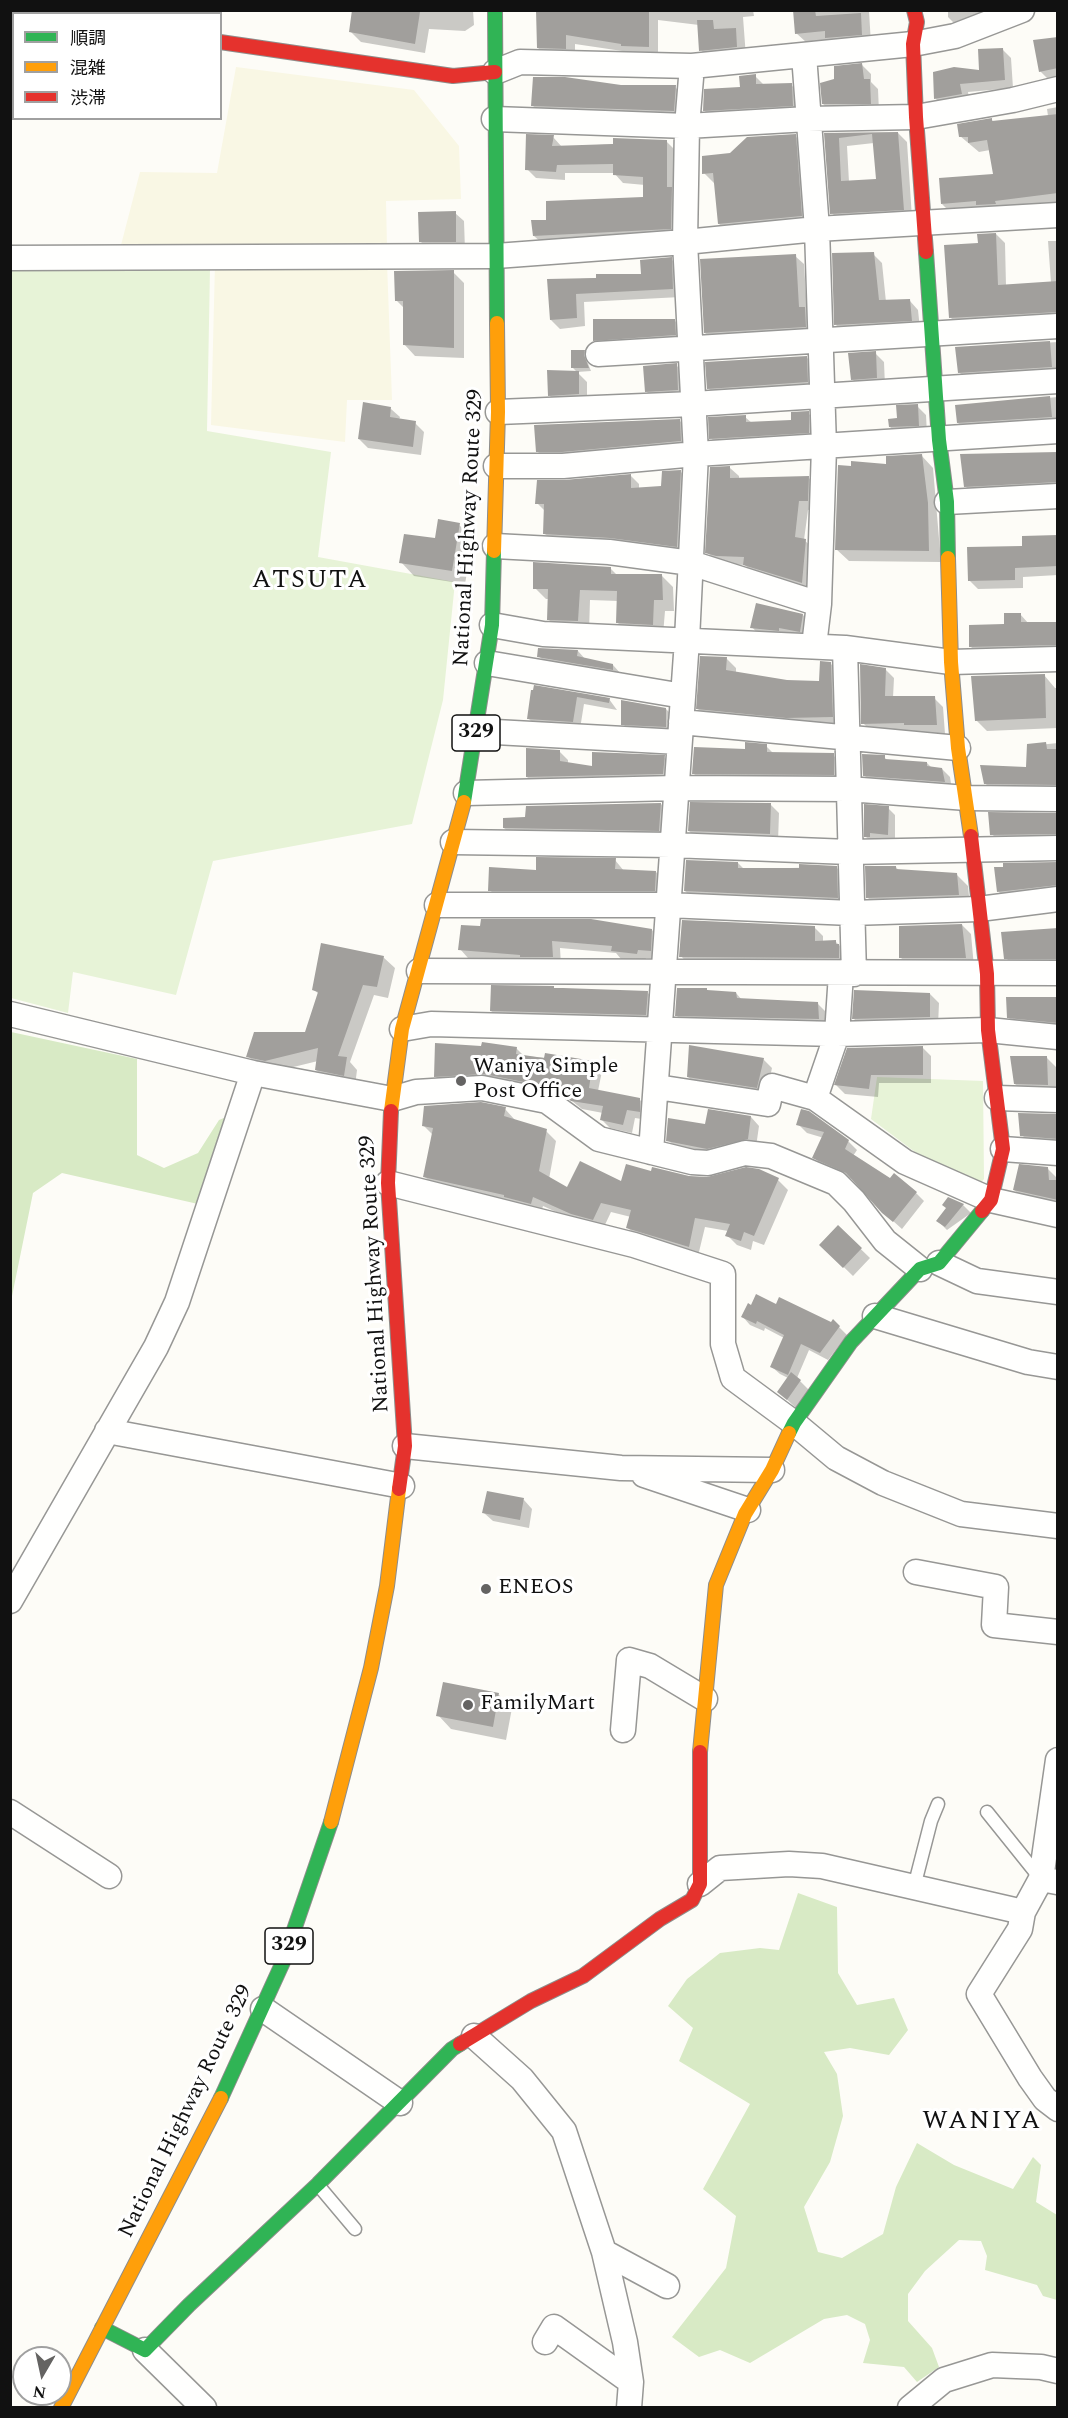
<!DOCTYPE html>
<html>
<head>
<meta charset="utf-8">
<style>
  body { margin:0 }
  #map { position:relative; width:1068px; height:2418px; overflow:hidden; background:#fdfcf7; font-family:Spectral,"Noto Sans JP",serif }
  canvas { display:block }
  .frame { position:absolute; inset:0; border:12px solid #111; pointer-events:none }
  .legend { position:absolute; left:12px; top:12px; width:210px; height:108px; box-sizing:border-box; background:#fff; border:2px solid #a0a0a0; margin:0; padding:8px 10px; list-style:none; font-size:18px; color:#111 }
  .legend li { display:flex; align-items:center; gap:12px; height:30px }
  .legend b { width:30px; border:2px solid #a0a0a0 }
  .north { position:absolute; left:12px; top:2346px; width:60px; height:60px; box-sizing:border-box; background:#fff; border:2px solid #a0a0a0; border-radius:50%; rotate:189deg; font-size:16px; font-weight:700; line-height:24px; text-align:center; color:#111 }
  .north::after { content:''; display:block; margin:auto; width:21px; height:27px; background:#646362; clip-path:polygon(50% 0,100% 100%,50% 72%,0 100%) }
</style>
</head>
<body>
<div id="map">
<canvas width="1068" height="2418"></canvas>
<div class="frame"></div>
<ul class="legend">
<li><b style="height:8px;background:#30b455"></b>順調</li>
<li><b style="height:8px;background:#ff9f0a"></b>混雑</li>
<li><b style="height:8px;background:#e5322d"></b>渋滞</li>
</ul>
<div class="north">N</div>
</div>
<script>
const ctx = document.querySelector('canvas').getContext('2d');
ctx.lineJoin = 'round';
function paint(path, color) { ctx.fillStyle = color; ctx.fill(path, 'evenodd'); }
const poly = rows => new Path2D(rows.map(r => 'M' + r).join(''));
function strokePath(path, color, width, dash) { ctx.strokeStyle = color; ctx.lineWidth = width; ctx.lineCap = dash ? 'butt' : 'round'; ctx.setLineDash(dash || []); ctx.stroke(path); }
function write(font, color, halo, rows, align = 'center') {
  ctx.font = font + ' Spectral,serif'; ctx.lineWidth = 6; ctx.setLineDash([]); ctx.textBaseline = 'middle'; ctx.strokeStyle = halo; ctx.fillStyle = color; for (const [text, x, y, turn = 0] of rows) {
    ctx.save(); ctx.translate(x, y); ctx.rotate((+turn || 0) * Math.PI / 180); ctx.textAlign = isNaN(turn) ? turn : align; if (halo) ctx.strokeText(text, 0, 0); ctx.fillText(text, 0, 0); ctx.restore();
  }
}
paint(poly([
  [236,67,414,90,459,146,461,199,386,201,387,246,121,245,140,172,217,173],
  [387,262,392,400,347,400,345,442,211,425,215,263]
]), '#f9f7e4');
paint(poly([
  [10,266,210,268,207,431,331,452,318,557,455,582,443,700,412,824,213,861,176,995,73,972,68,1013,11,998],
  [877,1077,983,1081,984,1179,977,1187,923,1158,871,1119]
]), '#e7f3d7');
paint(poly([
  [11,1032,137,1059,137,1155,164,1168,198,1153,219,1120,231,1115,198,1204,62,1173,33,1193,11,1301],
  [798,1893,837,1907,838,1973,857,2005,894,1998,908,2030,889,2055,850,2048,824,2052,837,2074,843,2116,830,2162,804,2207,818,2252,842,2258,883,2234,896,2187,917,2143,954,2165,1013,2189,1033,2157,1041,2165,1036,2202,1057,2215,1057,2300,1043,2296,1037,2285,985,2270,987,2256,981,2241,959,2240,925,2271,908,2294,908,2321,932,2348,939,2367,917,2382,904,2367,863,2363,870,2340,865,2324,847,2315,824,2319,750,2363,720,2350,699,2357,672,2337,726,2268,736,2216,703,2189,750,2104,679,2061,693,2028,668,2006,687,1979,720,1953,760,1948,779,1950]
]), '#d8eac5');
paint(poly([
  [353,10,473,10,474,25,465,31,429,29,425,53,361,42,351,32],
  [538,10,753,10,754,16,743,17,746,57,710,60,701,50,699,25,658,20,658,56,632,56,629,52,575,44,575,58,548,57,538,48],
  [795,10,872,10,869,11,871,44,830,40,806,42,796,33],
  [948,10,1000,10,957,26,948,17],
  [1058,38,1058,78,1049,80,1040,71],
  [1003,50,1011,58,1013,88,968,92,970,103,944,107,935,98,981,72],
  [862,65,871,74,871,82,878,89,879,112,832,113,823,104,836,81],
  [755,76,763,84,791,85,800,93,801,113,712,119,704,110,742,89],
  [620,86,675,87,684,96,682,119,542,114,533,106],
  [1058,107,1058,202,1004,210,951,213,942,204,994,175,990,150,979,152,960,136,992,120,994,122,1048,116,1047,109],
  [898,133,907,142,912,218,840,222,832,213,826,134],
  [874,143,877,180,849,182,847,146],
  [795,136,807,147,813,227,731,235,719,224,716,185,704,173,731,154],
  [553,137,562,147,666,141,675,150,679,237,543,244,534,236,547,221,645,198,645,185,623,183,614,173,565,173,565,180,536,178,527,169],
  [455,213,464,221,465,250,429,250,420,241],
  [996,234,1005,243,1006,286,1051,283,1048,241,1058,241,1058,321,960,327,951,318,979,244],
  [873,254,882,263,886,302,910,301,918,310,920,329,845,334,836,325],
  [795,256,804,264,807,311,813,317,814,335,714,341,705,333],
  [671,259,680,268,681,297,584,302,585,326,560,329,551,320,548,281,642,275],
  [453,272,464,283,464,358,415,356,404,344,405,309,396,300],
  [674,320,683,329,684,343,603,349,595,340],
  [1058,342,1058,376,968,381,959,372,956,348],
  [584,351,588,355,587,361,591,371,577,372,587,382,587,403,558,404,549,395,578,373,573,368],
  [875,353,884,362,885,386,861,388,852,379],
  [806,357,818,368,818,393,720,400,708,388],
  [676,365,685,374,687,399,655,400,646,391],
  [1058,397,1058,426,967,432,958,423,957,406],
  [917,406,926,415,927,434,899,436,890,427],
  [391,409,400,417,399,420,415,423,424,432,421,455,368,448,359,439],
  [808,413,819,424,820,443,722,450,711,438,745,417,752,423,793,421],
  [679,420,688,429,689,449,546,460,537,451],
  [1058,453,1058,490,974,495,965,486],
  [921,455,933,468,941,562,849,561,836,549,887,466],
  [730,468,739,476,739,480,808,477,817,486,816,509,808,510,804,540,814,549,810,591,753,573,745,565,726,564,716,561,707,552],
  [680,471,689,480,686,555,554,543,545,534,546,512,537,503,631,476,639,484,639,489,662,488],
  [459,525,473,538,465,584,414,576,401,562],
  [1058,536,1058,575,1023,577,1023,588,978,589,969,580,1024,547],
  [610,568,618,576,662,576,673,587,674,611,665,611,663,635,628,634,617,622,618,601,590,600,589,632,560,631,548,619,549,599,546,599,535,588],
  [1020,614,1029,624,1058,623,1058,657,983,659,971,647],
  [803,615,810,623,807,638,759,635,752,627],
  [578,651,586,660,613,665,621,674,547,665,539,656],
  [726,658,736,668,736,673,773,681,821,682,830,663,840,673,842,726,708,719,698,709],
  [885,669,894,678,893,698,934,698,943,707,945,734,914,733,912,731,872,732,863,723],
  [1044,675,1055,688,1058,688,1058,728,987,731,976,720],
  [535,692,609,699,617,710,584,704,580,729,536,727,529,719],
  [666,709,675,718,675,735,632,733,623,724],
  [1058,743,1058,793,994,793,985,783,1027,769,1028,746],
  [766,746,774,754,833,755,842,764,842,783,702,782,693,773,747,751],
  [559,751,568,760,568,764,593,768,664,757,673,766,672,782,536,786,527,777],
  [884,757,888,761,927,763,932,768,942,769,950,777,952,790,873,784,864,775],
  [661,804,669,813,668,839,513,837,504,828],
  [770,804,779,813,778,842,698,840,689,831],
  [888,808,895,815,895,841,873,844,866,837],
  [1058,815,1058,843,1001,844,992,834],
  [615,860,624,871,656,872,665,881,663,899,498,899,490,890,537,871],
  [738,863,744,869,836,867,845,876,846,906,694,900,685,891],
  [1058,864,1058,895,1007,901,998,891],
  [896,867,899,871,956,874,968,886,970,906,879,909,868,898],
  [962,925,971,934,974,967,910,966,901,958],
  [814,927,823,936,823,942,835,941,844,950,847,966,689,965,681,956],
  [652,930,660,939,659,959,646,958,645,962,621,959,616,953,560,948,561,965,468,958,460,949],
  [1058,930,1058,969,1015,967,1006,958],
  [383,957,395,968,388,998,374,995,350,1062,357,1070,355,1086,327,1081,316,1070,318,1061,277,1071,259,1067,248,1056,306,1033,319,994,314,990],
  [555,989,647,992,656,1001,655,1023,500,1019,491,1011],
  [708,992,736,993,742,1000,817,1003,826,1012,827,1028,685,1024,676,1015],
  [930,994,939,1003,938,1026,863,1028,854,1019],
  [1058,999,1058,1030,1017,1026,1008,1017],
  [922,1047,931,1056,931,1083,879,1083,878,1097,845,1094,836,1085],
  [516,1048,524,1056,593,1062,602,1071,598,1091,640,1100,649,1109,648,1120,635,1118,632,1133,610,1128,601,1119,603,1113,582,1109,567,1097,494,1082,444,1085,435,1076],
  [1047,1058,1056,1067,1056,1094,1024,1093,1015,1084],
  [763,1059,772,1068,766,1096,697,1085,688,1077],
  [505,1109,515,1120,546,1131,556,1141,549,1179,568,1189,622,1183,652,1173,689,1177,778,1180,788,1190,764,1245,753,1241,751,1250,737,1245,727,1235,728,1231,705,1227,698,1256,638,1238,628,1228,631,1217,611,1212,603,1229,583,1224,543,1206,541,1213,435,1187,425,1177,433,1135,423,1125],
  [802,1111,848,1141,857,1150,853,1156,890,1180,916,1193,924,1201,902,1229,883,1212,854,1180,822,1166,814,1157,824,1138,807,1133,798,1124],
  [1058,1115,1058,1147,1031,1144,1022,1135],
  [751,1117,759,1126,756,1147,716,1157,677,1149,668,1140,706,1126],
  [1047,1168,1056,1177,1058,1182,1058,1207,1023,1198,1014,1190],
  [963,1205,971,1213,947,1230,938,1221],
  [838,1227,870,1258,853,1276,821,1245],
  [777,1306,831,1324,833,1321,847,1335,828,1360,809,1350,797,1378,809,1390,796,1408,779,1392,788,1378,780,1374,772,1367,784,1338,765,1328,764,1331,750,1325,743,1317],
  [524,1500,532,1509,529,1528,493,1521,484,1513],
  [499,1695,512,1708,506,1740,451,1729,438,1715]
]), '#0003');
paint(poly([
  [352,10,420,12,415,44,349,32],
  [536,10,649,10,649,47,621,46,621,44,566,35,566,49,537,48],
  [793,10,815,10,816,16,861,13,862,35,825,38,825,31,795,34],
  [697,20,713,20,714,29,736,28,737,47,699,51],
  [1058,37,1058,68,1039,72,1033,40],
  [1003,48,1005,80,960,84,962,94,934,99,933,72,954,67,979,70,978,49],
  [862,63,864,79,870,79,871,104,822,104,820,83,834,79,834,66],
  [756,74,756,84,792,83,793,106,703,111,704,89,740,87,739,76],
  [533,77,565,77,621,85,676,85,674,111,531,106],
  [1058,114,1058,193,995,201,996,204,976,205,976,201,941,204,939,178,993,174,987,140,968,143,968,137,959,137,957,124,992,118,992,121],
  [898,132,904,210,830,214,824,133],
  [872,134,876,179,841,181,839,138],
  [526,134,554,135,552,146,613,144,613,138,667,140,667,187,672,187,671,229,533,236,531,220,546,220,546,201,643,197,643,177,613,175,613,164,557,165,556,172,525,170],
  [796,134,802,216,718,224,713,173,702,174,702,156,730,153,747,137],
  [456,211,456,242,419,242,418,212],
  [996,233,998,285,1058,281,1058,312,949,318,944,245,978,243,977,234],
  [874,252,879,300,910,299,912,321,834,325,832,253],
  [796,254,799,307,805,307,806,327,704,333,700,259],
  [672,257,673,289,576,294,577,318,550,320,547,279,596,278,596,274,641,274,640,260],
  [454,270,454,348,403,345,403,301,395,301,394,271],
  [593,319,675,319,676,335,593,341],
  [1050,341,1052,367,958,373,955,347],
  [571,350,585,350,584,355,589,368,571,368],
  [876,351,877,378,851,380,848,353],
  [807,356,808,382,707,389,705,362],
  [677,363,678,390,645,392,643,366],
  [547,370,579,371,579,394,548,396],
  [1050,396,1052,417,957,423,955,405],
  [363,402,391,407,390,417,416,421,413,447,358,439],
  [918,404,919,426,889,427,888,419,897,418,896,405],
  [809,411,809,433,709,439,708,417,746,415,746,422,791,420,791,412],
  [680,419,681,441,562,452,536,452,534,425],
  [1058,452,1058,482,964,487,960,454],
  [922,454,928,503,929,551,835,550,838,465,851,466,851,461,886,464,886,456],
  [730,466,730,478,809,476,808,501,799,501,795,537,806,539,802,583,743,565,744,557,716,556,705,553,710,467],
  [681,470,677,547,610,538,543,534,544,504,535,504,537,480,564,480,631,474,631,488,661,486,662,471],
  [438,519,460,523,452,571,399,563,404,534,435,538],
  [1058,535,1058,566,1015,568,1015,580,968,581,967,547,1022,546,1022,536],
  [533,562,611,567,611,574,662,574,663,600,654,600,653,625,616,623,617,591,580,590,578,621,547,620,548,589,533,589],
  [756,603,803,614,800,632,779,628,779,631,750,628],
  [1004,613,1021,613,1021,622,1058,622,1058,645,969,647,969,625,1004,624],
  [538,648,578,650,577,656,613,664,613,670,537,657],
  [700,656,727,657,726,670,787,680,819,681,820,661,831,662,833,717,786,718,696,709],
  [860,664,886,668,885,696,935,696,937,725,904,725,904,723,861,724],
  [1045,674,1046,718,975,721,971,676],
  [534,685,610,698,609,703,577,697,573,722,527,719,531,690,533,690],
  [621,700,666,708,666,727,621,725],
  [745,742,767,744,767,752,834,753,834,775,692,774,694,747,745,749],
  [1046,742,1047,749,1058,749,1058,785,984,784,980,765,1026,767,1027,744],
  [526,748,560,750,560,761,592,766,592,752,665,755,663,774,526,777],
  [862,754,885,755,885,759,927,762,927,766,942,768,945,782,863,776],
  [690,802,771,803,770,834,688,831],
  [661,803,659,831,503,828,503,818,525,817,526,806],
  [864,804,889,806,888,835,870,833,870,837,864,837],
  [988,812,1058,813,1058,834,990,835],
  [536,857,616,858,615,869,656,871,655,891,488,891,489,867,536,870],
  [686,860,738,862,738,868,799,868,799,864,837,866,838,898,684,891],
  [1058,862,1058,885,997,892,994,867,1003,867,1003,863],
  [865,866,896,866,896,869,957,873,959,895,866,898],
  [481,919,591,919,652,929,651,951,638,950,637,954,611,951,612,946,552,941,553,957,520,957,520,955,458,950,461,925,480,926],
  [682,920,815,926,815,941,836,940,836,944,839,944,839,958,679,957],
  [962,924,966,958,899,958,899,926],
  [1058,928,1058,959,1004,959,1001,932],
  [321,943,384,956,377,987,363,985,338,1056,347,1057,344,1076,315,1070,318,1048,265,1061,246,1057,254,1032,305,1032,318,992,312,990],
  [491,985,554,986,554,988,563,988,648,991,646,1015,490,1011],
  [677,988,707,988,707,990,736,992,737,998,818,1002,819,1019,675,1016],
  [854,990,930,993,930,1017,852,1019],
  [1006,997,1058,997,1058,1023,1007,1018],
  [482,1042,517,1047,516,1054,544,1058,545,1053,593,1061,589,1088,640,1098,640,1112,627,1110,623,1125,600,1120,603,1106,571,1101,563,1095,563,1090,484,1074,434,1077,435,1043,481,1046],
  [689,1045,764,1058,757,1088,687,1077],
  [923,1046,923,1075,871,1075,869,1089,834,1085,847,1048],
  [1010,1056,1047,1056,1048,1085,1014,1084],
  [481,1102,506,1107,504,1116,547,1129,539,1171,567,1187,580,1161,621,1181,626,1164,651,1171,652,1167,689,1176,707,1177,746,1167,759,1169,779,1178,754,1236,744,1232,741,1241,725,1236,730,1224,695,1218,689,1247,626,1228,631,1210,601,1203,593,1220,571,1214,533,1197,531,1204,504,1197,504,1195,423,1177,433,1128,422,1126,424,1106],
  [708,1109,751,1116,748,1139,707,1149,666,1141,668,1118,705,1124],
  [801,1109,809,1111,849,1140,845,1149,890,1178,894,1173,917,1192,893,1222,882,1213,846,1173,812,1158,824,1132,796,1125],
  [1018,1113,1058,1114,1058,1139,1020,1136],
  [1019,1164,1048,1167,1049,1180,1058,1180,1058,1200,1013,1190],
  [948,1197,964,1204,945,1227,936,1221,946,1208,942,1205],
  [838,1225,862,1248,843,1268,819,1245],
  [756,1294,776,1304,779,1297,831,1322,833,1319,840,1326,820,1353,801,1344,788,1375,770,1367,784,1335,757,1321,756,1324,741,1317,748,1303,751,1305],
  [791,1372,801,1380,787,1400,777,1392],
  [487,1491,524,1498,520,1520,482,1513],
  [443,1682,499,1693,493,1727,436,1716]
]), '#a19f9c');
const lane = poly([
  [987,1812,1040,1878],
  [914,1887,931,1821,938,1804],
  [318,2185,355,2229]
]);
const street = poly([
  [804,55,817,229,824,447,819,604,814,646],
  [495,72,520,62,692,66,913,44,955,36,1022,10],
  [494,119,687,126,808,119,916,117,1013,100,1058,89],
  [10,258,496,256,685,242,817,229,1058,215],
  [598,354,1058,326],
  [498,412,693,404,1058,381],
  [496,466,563,466,696,454,1058,431],
  [947,502,1058,496],
  [495,546,609,552,691,563,819,604],
  [492,625,543,634,845,648,951,662,1058,659],
  [845,648,854,974],
  [487,663,683,696],
  [681,722,958,748],
  [477,731,679,742],
  [466,793,676,788,848,789,967,798,1058,799],
  [453,842,671,845,849,852,1058,848],
  [437,905,667,905,851,913,979,909,1058,899],
  [419,971,1058,973],
  [841,974,837,1034,815,1098,905,1162,991,1200,1058,1215],
  [10,1014,253,1073,392,1099,416,1092,482,1088,547,1101,599,1139,692,1162,708,1163,745,1153,771,1156,836,1183,854,1201,885,1241,920,1269],
  [402,1029,431,1024,837,1034,988,1030,1058,1037],
  [657,1087,768,1104,772,1086,815,1098],
  [997,1098,1058,1100],
  [1003,1149,1058,1153],
  [651,1152,687,640,696,454,685,242,687,126,692,66],
  [388,1183,634,1245,723,1274,723,1344,733,1378,794,1423,836,1458,883,1483,961,1514,1058,1526],
  [939,1263,977,1281,1058,1292],
  [875,1316,1028,1362,1058,1367],
  [107,1431,402,1486],
  [405,1446,621,1468,772,1470],
  [644,1475,748,1510],
  [916,1572,996,1587,994,1625,1058,1632],
  [10,1601,156,1347,177,1302,253,1073],
  [623,1730,629,1660,650,1666,705,1699],
  [10,1812,109,1876],
  [1057,1882,1041,1879,1058,1760],
  [700,1884,720,1868,789,1864,822,1866,1023,1912,1041,1879],
  [1023,1912,1020,1929,979,1994,1030,2078,1045,2099,1058,2109],
  [263,2009,400,2103],
  [474,2036,522,2079,564,2131,604,2252,625,2342,631,2382,629,2408],
  [604,2252,667,2286],
  [545,2342,554,2327,631,2382],
  [145,2350,204,2408],
  [910,2408,944,2380,992,2365,1041,2367,1058,2371]
]);
const fast = poly([
  [495,10,497,323],
  [926,252,939,440,947,502,948,558],
  [464,802,492,625,494,551],
  [789,1433,794,1423,851,1342,920,1269,939,1263,982,1211],
  [221,2098,283,1962,331,1822],
  [102,2328,145,2350,189,2305,318,2184,452,2049,460,2044]
]);
const slow = poly([
  [11,10,31,14],
  [494,551,498,412,497,323],
  [948,558,951,662,958,748,971,836],
  [391,1111,402,1029,464,802],
  [700,1752,716,1585,745,1514,772,1470,789,1433],
  [331,1822,371,1668,387,1586,399,1489],
  [61,2408,221,2098]
]);
const jam = poly([
  [914,10,917,22,913,44,916,117,926,252],
  [220,42,453,76,495,72],
  [971,836,987,974,988,1030,1003,1149,991,1200,982,1211],
  [391,1111,388,1183,405,1446,399,1489],
  [460,2044,531,2001,583,1976,660,1919,692,1900,700,1884,700,1752]
]);
strokePath(lane, '#979795', 15);
strokePath(street, '#979795', 27);
strokePath(fast, '#8e8d8b', 16);
strokePath(slow, '#8e8d8b', 16);
strokePath(jam, '#8e8d8b', 16);
strokePath(lane, '#fffffe', 12);
strokePath(street, '#fffffe', 24);
strokePath(fast, '#30b455', 14);
strokePath(slow, '#ff9f0a', 14);
strokePath(jam, '#e5322d', 14);
for (const [x, y, r, color] of [
  [461,1081,6,"#646362"],
  [486,1589,6,"#646362"],
  [468,1705,6,"#646362"]
]) { const dot = new Path2D(); dot.arc(x, y, r, 0, 2 * Math.PI); ctx.fillStyle = color; ctx.fill(dot); strokePath(dot, '#fff', 2); }
for (const [x, y, w] of [
  [476,733,48],
  [289,1946,48]
]) { const box = new Path2D(); box.roundRect(x - w / 2, y - 18, w, 36, 4.5); ctx.fillStyle = '#fff'; ctx.fill(box); strokePath(box, '#111', 1.5); }
write('bold 21px', '#111', null, [
  ["329",476,733],
  ["329",289,1946]
]);
write('22px', '#111', '#fff', [
  ["National Highway Route 329",470,528,-87],
  ["National Highway Route 329",376,1274,-93],
  ["National Highway Route 329",187,2112,-64]
]);
write('22px', '#111', '#fff', [
  ["Waniya Simple",473,1068],
  ["Post Office",473,1093],
  ["ENEOS",498,1589],
  ["FamilyMart",480,1705]
], 'left');
ctx.letterSpacing = '1.5px';
write('26px', '#111', '#fff', [
  ["ATSUTA",310,582],
  ["WANIYA",982,2123]
]);
ctx.letterSpacing = '0px';
</script>
</body>
</html>
